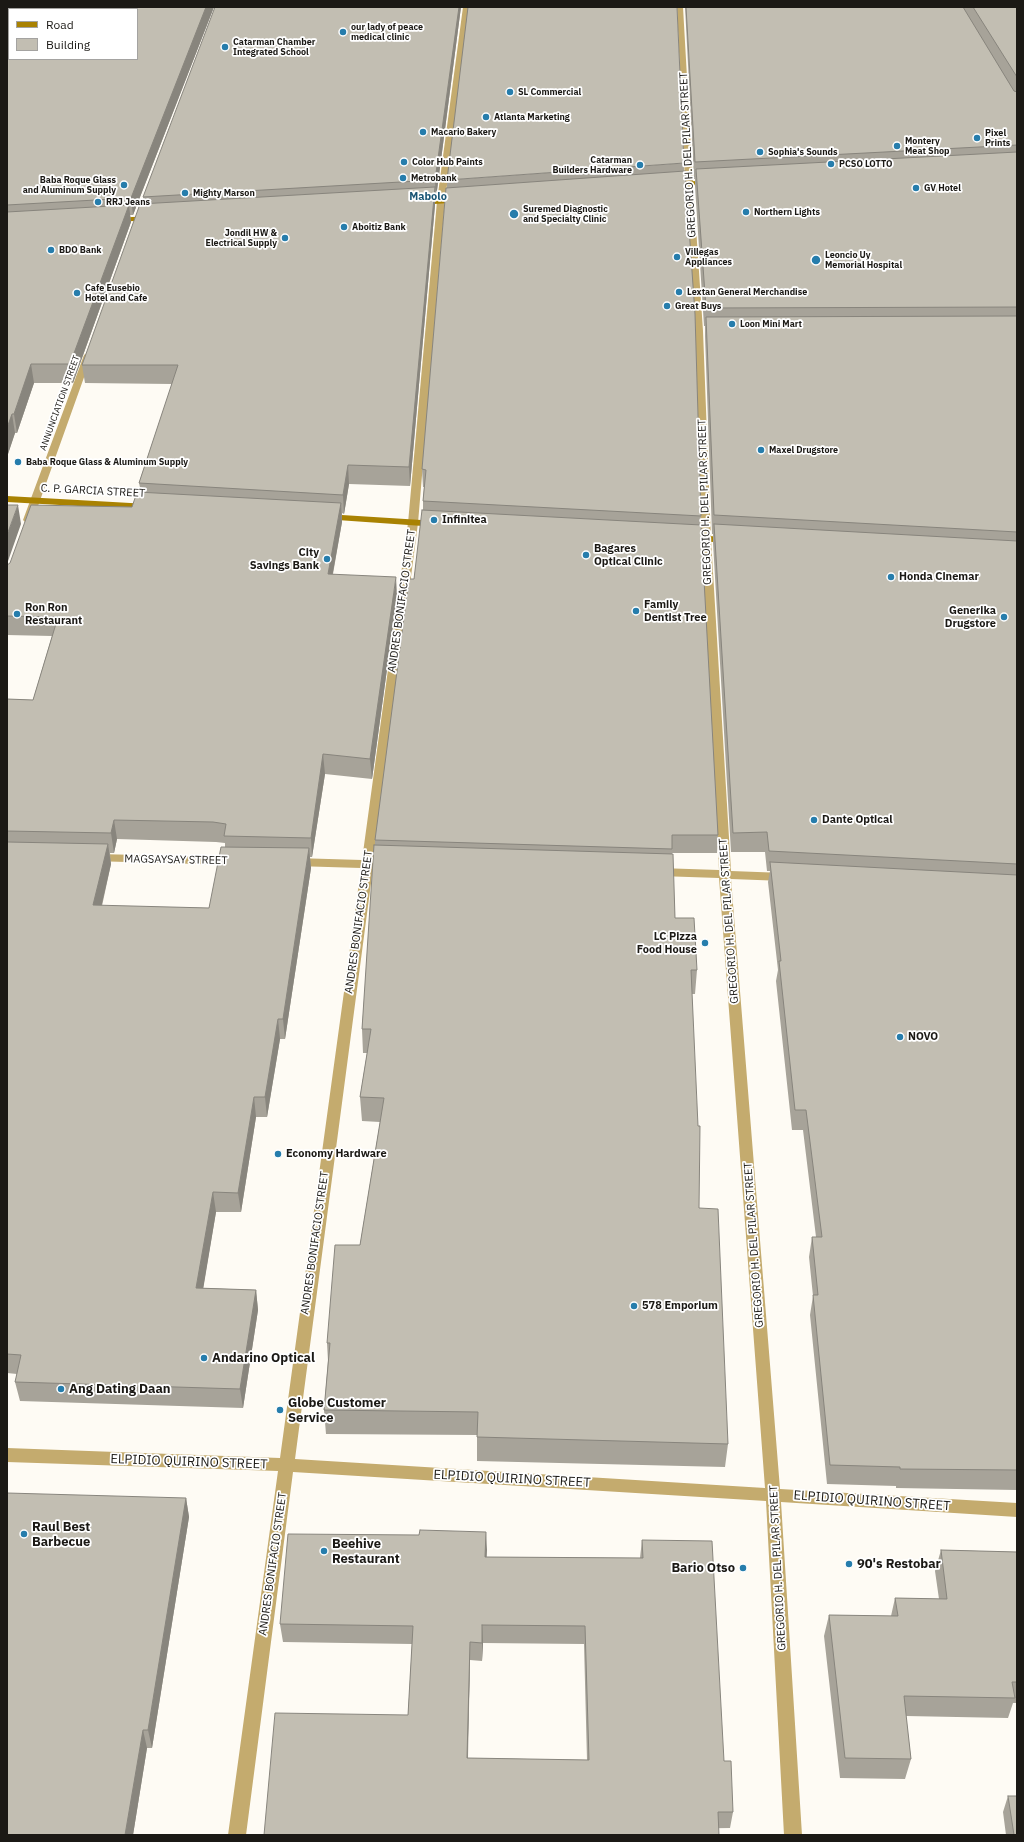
<!DOCTYPE html>
<html>
<head>
<meta charset="utf-8">
<style>
  body { margin:0 }
  #map { position:relative; width:1024px; height:1842px; overflow:hidden; background:#fefbf4; font-family:"IBM Plex Sans",sans-serif }
  canvas { display:block }
  .frame { position:absolute; inset:0; border:8px solid #1b1915; pointer-events:none }
  .legend { position:absolute; left:8px; top:8px; width:130px; height:52px; box-sizing:border-box; background:#fff; border:1px solid #a4a3a1; margin:0; padding:5px 7px; list-style:none; font-size:12px; color:#1b1915 }
  .legend li { display:flex; align-items:center; gap:8px; height:20px }
  .legend b { width:20px; border:1px solid #a4a3a1 }
</style>
</head>
<body>
<div id="map">
<canvas width="1024" height="1842"></canvas>
<div class="frame"></div>
<ul class="legend">
<li><b style="height:5px;background:#a98202"></b>Road</li>
<li><b style="height:11px;background:#c2beb2"></b>Building</li>
</ul>
</div>
<script>
const ctx = document.querySelector('canvas').getContext('2d');
ctx.lineJoin = 'round';
const poly = rows => new Path2D(rows.map(r => 'M' + r).join(''));
function paint(path, color) { ctx.fillStyle = color; ctx.fill(path, 'evenodd'); }
function strokePath(path, color, width, dash) { ctx.strokeStyle = color; ctx.lineWidth = width; ctx.lineCap = dash ? 'butt' : 'round'; ctx.setLineDash(dash || []); ctx.stroke(path); }
function write(font, color, halo, rows, align = 'center') {
  ctx.font = font + ' "IBM Plex Sans",sans-serif'; ctx.lineWidth = 3.5; ctx.setLineDash([]); ctx.textBaseline = 'middle'; ctx.strokeStyle = halo; ctx.fillStyle = color; for (const [text, x, y, turn = 0] of rows) {
    ctx.save(); ctx.translate(x, y); ctx.rotate((+turn || 0) * Math.PI / 180); ctx.textAlign = isNaN(turn) ? turn : align; if (halo) ctx.strokeText(text, 0, 0); ctx.fillText(text, 0, 0); ctx.restore();
  }
}
paint(poly([
  [463,7,469,7,445,201,418,523,374,860,378,861,380,864,378,867,373,868,295,1459,765,1488,719,878,659,876,655,875,653,872,655,869,659,868,719,870,701,539,695,331,685,183,677,7,683,7,693,183,703,331,711,539,731,871,784,873,788,874,790,877,788,880,784,881,731,879,780,1489,1017,1503,1017,1517,781,1502,802,1835,784,1835,766,1501,293,1472,246,1835,228,1835,278,1471,7,1462,7,1448,280,1458,361,868,295,866,291,865,289,862,291,859,295,858,362,860,408,523,437,201,463,7],
  [88,352,92,355,33,520,28,523,25,522,23,520,84,355,88,352],
  [95,854,234,857,238,858,240,861,238,864,234,865,91,861,89,858,91,855,95,854]
]), '#c4ab6e');
paint(poly([
  [710,180,713,180,713,184,669,187,665,185,669,183,710,180],
  [461,198,465,200,464,202,419,205,415,203,419,201,461,198],
  [151,216,155,218,154,220,114,222,110,220,114,218,151,216],
  [7,496,148,504,153,507,148,510,7,502,7,496],
  [326,514,437,521,442,524,437,527,323,519,321,517,326,514],
  [685,535,729,537,734,540,729,543,682,540,680,538,682,536,685,535]
]), '#a98202');
paint(poly([
  [7,7,214,7,133,215,130,215,131,222,73,383,34,383,17,433,15,433,7,457],
  [461,7,436,198,435,198,435,205,410,486,349,484,344,514,342,513,342,522,333,574,397,596,372,779,325,774,312,857,310,857,311,868,285,1039,280,1039,267,1117,256,1117,241,1212,216,1212,203,1288,256,1290,258,1310,243,1408,20,1401,15,1382,17,1374,7,1373,7,699,33,700,52,636,7,635,7,565,132,507,141,492,139,483,172,384,85,383,82,365,144,204,143,197],
  [117,839,216,842,225,843,225,847,209,908,102,906,111,864,110,853,114,853],
  [685,7,1017,7,1017,1490,896,1488,896,1486,827,1484,810,1315,813,1296,809,1257,812,1237,816,1237,803,1130,792,1130,776,981,778,970,768,882,770,871,767,871,765,852,731,852,713,543,713,534,712,534,705,336,705,326,704,326,695,186,695,179,694,179],
  [684,163,684,171,701,516,700,525,718,835,717,853,672,853,672,854,675,918,697,970,695,994,692,994,699,1208,728,1444,725,1467,477,1461,477,1435,326,1434,324,1410,328,1361,327,1343,360,1245,380,1122,362,1121,360,1097,367,1053,363,1053,362,1029,375,845,375,840,414,579,423,510,423,501,424,487,423,487,422,469,447,188,447,180],
  [186,1498,189,1517,152,1748,147,1748,133,1835,7,1835],
  [486,1532,486,1557,640,1558,642,1540,724,1761,733,1812,730,1828,264,1835,408,1715,412,1644,283,1642,280,1624,419,1535],
  [483,1643,584,1644,587,1760,468,1758,470,1660,482,1661],
  [941,1550,1017,1552,1017,1703,1013,1703,1008,1718,906,1716,911,1759,905,1779,840,1778,824,1636,829,1615,891,1616,895,1598,939,1599,935,1571],
  [1008,1796,1017,1835,1006,1835,1003,1812]
]), '#a7a399');
paint(poly([
  [206,7,214,7,133,215,131,198],
  [459,7,461,7,436,198,435,180],
  [435,187,435,205,410,486,409,467],
  [129,205,131,222,73,383,70,364],
  [31,364,34,383,17,433,14,414],
  [12,414,15,433,7,457,7,428],
  [348,465,349,484,344,514,343,495],
  [341,503,342,522,329,594,328,574],
  [18,505,21,524,7,564,7,535],
  [396,577,397,596,372,779,370,759],
  [323,754,325,774,312,857,311,838],
  [114,820,117,839,114,853,111,833],
  [108,844,111,864,97,925,93,905],
  [309,848,311,868,285,1039,283,1019],
  [278,1019,280,1039,267,1117,265,1097],
  [254,1097,256,1117,241,1212,238,1193],
  [213,1192,216,1212,200,1308,196,1288],
  [256,1290,258,1310,243,1408,240,1389],
  [186,1498,189,1517,152,1748,148,1730],
  [486,1532,487,1550,486,1575,485,1557],
  [482,1625,483,1643,482,1661],
  [470,1642,470,1660,467,1776,467,1758],
  [143,1730,147,1748,133,1835,125,1835]
]), '#88857d');
const building = poly([
  [7,7,206,7,131,198,7,205,7,7],
  [9,9,137,9,137,59,9,59,9,9],
  [215,7,459,7,435,180,143,197,215,7],
  [468,7,677,7,684,163,447,180,468,7],
  [686,7,963,7,1014,91,1017,92,1017,145,695,162,686,7],
  [973,7,1017,7,1017,77,973,7],
  [1017,152,1017,307,706,308,696,169,1017,152],
  [685,171,695,314,701,516,423,501,426,470,422,469,446,188,685,171],
  [435,187,409,467,348,465,343,495,139,483,178,365,82,365,140,204,435,187],
  [129,205,70,364,31,364,14,414,12,414,7,428,7,212,129,205],
  [1017,316,1017,532,714,515,706,317,1017,316],
  [137,492,341,503,328,574,396,577,370,759,323,754,311,838,224,836,226,824,213,822,114,820,111,833,7,831,7,699,33,700,58,617,7,616,7,565,10,563,31,505,132,507,137,492],
  [7,505,18,505,7,535,7,505],
  [422,510,701,525,718,835,672,835,672,849,375,840,409,579,414,579,422,510],
  [714,524,1017,541,1017,864,769,851,767,832,733,833,714,524],
  [7,842,108,844,93,905,209,908,221,847,309,848,283,1019,278,1019,265,1097,254,1097,238,1193,213,1192,196,1288,256,1290,240,1389,15,1382,21,1355,7,1354,7,842],
  [374,845,673,854,675,918,694,918,697,970,691,970,698,1126,700,1126,699,1208,718,1209,728,1444,477,1437,478,1412,324,1410,330,1343,327,1343,335,1245,360,1245,384,1098,360,1097,371,1029,362,1029,374,845],
  [770,862,1017,875,1017,1470,900,1469,900,1467,830,1465,813,1295,818,1295,812,1237,822,1237,806,1110,795,1110,779,961,781,961,770,862],
  [7,1493,186,1498,148,1730,143,1730,125,1835,7,1835,7,1493],
  [420,1530,486,1532,485,1557,643,1558,642,1540,712,1541,724,1761,731,1761,733,1812,718,1812,719,1835,264,1835,275,1713,408,1715,413,1626,280,1624,288,1534,419,1535,420,1530],
  [482,1625,585,1626,589,1760,467,1758,470,1642,482,1643,482,1625],
  [941,1550,1017,1552,1017,1682,1012,1682,1015,1698,904,1696,911,1759,845,1758,829,1615,898,1616,895,1598,947,1599,941,1550],
  [1008,1796,1017,1796,1017,1835,1014,1835,1008,1796]
]);
paint(building, '#c2beb2');
strokePath(building, '#88857d', 1);
for (const [x, y, r, color] of [
  [343,32,4,"#267dac"],
  [225,47,4,"#267dac"],
  [510,92,4,"#267dac"],
  [486,117,4,"#267dac"],
  [423,132,4,"#267dac"],
  [977,138,4,"#267dac"],
  [897,146,4,"#267dac"],
  [760,152,4,"#267dac"],
  [404,162,4,"#267dac"],
  [831,164,4,"#267dac"],
  [640,165,4,"#267dac"],
  [403,178,4,"#267dac"],
  [124,185,4,"#267dac"],
  [916,188,4,"#267dac"],
  [185,193,4,"#267dac"],
  [98,202,4,"#267dac"],
  [746,212,4,"#267dac"],
  [514,214,5,"#267dac"],
  [344,227,4,"#267dac"],
  [285,238,4,"#267dac"],
  [51,250,4,"#267dac"],
  [677,257,4,"#267dac"],
  [816,260,5,"#267dac"],
  [679,292,4,"#267dac"],
  [77,293,4,"#267dac"],
  [667,306,4,"#267dac"],
  [732,324,4,"#267dac"],
  [761,450,4,"#267dac"],
  [18,462,4,"#267dac"],
  [434,520,4,"#267dac"],
  [586,555,4,"#267dac"],
  [327,559,4,"#267dac"],
  [891,577,4,"#267dac"],
  [636,611,4,"#267dac"],
  [17,614,4,"#267dac"],
  [1004,617,4,"#267dac"],
  [814,820,4,"#267dac"],
  [705,943,4,"#267dac"],
  [900,1037,4,"#267dac"],
  [278,1154,4,"#267dac"],
  [634,1306,4,"#267dac"],
  [204,1358,4,"#267dac"],
  [61,1389,4,"#267dac"],
  [280,1410,4,"#267dac"],
  [24,1534,4,"#267dac"],
  [324,1551,4,"#267dac"],
  [849,1564,4,"#267dac"],
  [743,1568,4,"#267dac"]
]) { const dot = new Path2D(); dot.arc(x, y, r, 0, 2 * Math.PI); ctx.fillStyle = color; ctx.fill(dot); strokePath(dot, '#fff', 1.5); }
write('bold 9px', '#1b1915', '#fff', [
  ["our lady of peace",351,27],
  ["medical clinic",351,37],
  ["Catarman Chamber",233,42],
  ["Integrated School",233,52],
  ["SL Commercial",518,92],
  ["Atlanta Marketing",494,117],
  ["Macario Bakery",431,132],
  ["Pixel",985,133],
  ["Prints",985,143],
  ["Montery",905,141],
  ["Meat Shop",905,151],
  ["Sophia's Sounds",768,152],
  ["Catarman",632,160,"right"],
  ["Builders Hardware",632,170,"right"],
  ["Color Hub Paints",412,162],
  ["PCSO LOTTO",839,164],
  ["Metrobank",411,178],
  ["Baba Roque Glass",116,180,"right"],
  ["and Aluminum Supply",116,190,"right"],
  ["GV Hotel",924,188],
  ["Mighty Marson",193,193],
  ["RRJ Jeans",106,202],
  ["Suremed Diagnostic",523,209],
  ["and Specialty Clinic",523,219],
  ["Northern Lights",754,212],
  ["Aboitiz Bank",352,227],
  ["Jondil HW &",277,233,"right"],
  ["Electrical Supply",277,243,"right"],
  ["BDO Bank",59,250],
  ["Villegas",685,252],
  ["Appliances",685,262],
  ["Leoncio Uy",825,255],
  ["Memorial Hospital",825,265],
  ["Cafe Eusebio",85,288],
  ["Hotel and Cafe",85,298],
  ["Lextan General Merchandise",687,292],
  ["Great Buys",675,306],
  ["Loon Mini Mart",740,324],
  ["Maxel Drugstore",769,450],
  ["Baba Roque Glass & Aluminum Supply",26,462]
], 'left');
write('9px', '#1b1915', '#fff', [
  ["ANNUNCIATION STREET",60,403,-70]
]);
write('11px', '#1b1915', '#fff', [
  ["GREGORIO H. DEL PILAR STREET",688,155,-93],
  ["C. P. GARCIA STREET",93,491,3],
  ["GREGORIO H. DEL PILAR STREET",705,502,-92],
  ["ANDRES BONIFACIO STREET",402,601,-82],
  ["MAGSAYSAY STREET",176,860,1],
  ["GREGORIO H. DEL PILAR STREET",729,921,-94],
  ["ANDRES BONIFACIO STREET",359,922,-82],
  ["ANDRES BONIFACIO STREET",315,1243,-82],
  ["GREGORIO H. DEL PILAR STREET",754,1245,-94],
  ["ANDRES BONIFACIO STREET",273,1564,-82],
  ["GREGORIO H. DEL PILAR STREET",778,1568,-93]
]);
write('bold 11px', '#1b5676', '#fff', [
  ["Mabolo",428,197]
]);
write('bold 11px', '#1b1915', '#fff', [
  ["Infinitea",442,520],
  ["Bagares",594,549],
  ["Optical Clinic",594,562],
  ["City",319,553,"right"],
  ["Savings Bank",319,566,"right"],
  ["Honda Cinemar",899,577],
  ["Family",644,605],
  ["Dentist Tree",644,618],
  ["Ron Ron",25,608],
  ["Restaurant",25,621],
  ["Generika",996,611,"right"],
  ["Drugstore",996,624,"right"],
  ["Dante Optical",822,820],
  ["LC Pizza",697,937,"right"],
  ["Food House",697,950,"right"],
  ["NOVO",908,1037],
  ["Economy Hardware",286,1154],
  ["578 Emporium",642,1306]
], 'left');
write('bold 13px', '#1b1915', '#fff', [
  ["Andarino Optical",212,1358],
  ["Ang Dating Daan",69,1389],
  ["Globe Customer",288,1403],
  ["Service",288,1418],
  ["Raul Best",32,1527],
  ["Barbecue",32,1542],
  ["Beehive",332,1544],
  ["Restaurant",332,1559],
  ["90's Restobar",857,1564],
  ["Bario Otso",735,1568,"right"]
], 'left');
write('13px', '#1b1915', '#fff', [
  ["ELPIDIO QUIRINO STREET",189,1462,2],
  ["ELPIDIO QUIRINO STREET",512,1479,3],
  ["ELPIDIO QUIRINO STREET",872,1501,4]
]);
</script>
</body>
</html>
